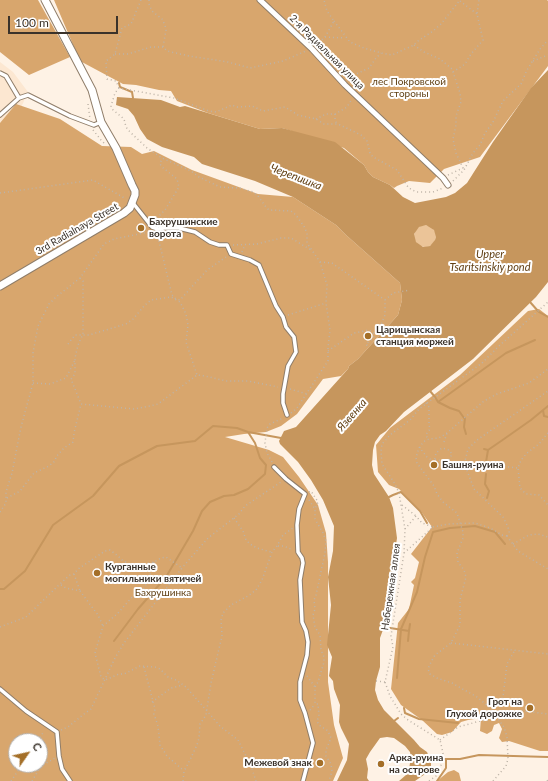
<!DOCTYPE html>
<html>
<head>
<meta charset="utf-8">
<style>
  body { margin:0 }
  #map { position:relative; width:548px; height:781px; overflow:hidden; background:#fef2e5; font-family:Lato,sans-serif }
  canvas { display:block }
  .north { position:absolute; left:8px; top:733px; width:40px; height:40px; box-sizing:border-box; background:#fff; border:1px solid #b0adaa; border-radius:50%; rotate:56deg; font-size:11px; font-weight:700; line-height:16px; text-align:center; color:#3a322a }
  .north::after { content:''; display:block; margin:auto; width:14px; height:18px; background:#a46f28; clip-path:polygon(50% 0,100% 100%,50% 72%,0 100%) }
  .scale { position:absolute; left:8px; top:16px; width:110px; height:18px; box-sizing:border-box; border:2px solid #3a322a; border-top:0; padding-left:5px; font-size:12px; line-height:14px; white-space:nowrap; color:#3a322a; -webkit-text-stroke:3px #fff; paint-order:stroke }
</style>
</head>
<body>
<div id="map">
<canvas width="548" height="781"></canvas>
<div class="north">С</div>
<div class="scale">100 m</div>
</div>
<script>
const ctx = document.querySelector('canvas').getContext('2d');
ctx.lineJoin = 'round';
function paint(path, color) { ctx.fillStyle = color; ctx.fill(path, 'evenodd'); }
const poly = rows => new Path2D(rows.map(r => 'M' + r).join(''));
function strokePath(path, color, width, dash) { ctx.strokeStyle = color; ctx.lineWidth = width; ctx.lineCap = dash ? 'butt' : 'round'; ctx.setLineDash(dash || []); ctx.stroke(path); }
function write(font, color, halo, rows, align = 'center') {
  ctx.font = font + ' Lato,sans-serif'; ctx.lineWidth = 4; ctx.setLineDash([]); ctx.textBaseline = 'middle'; ctx.strokeStyle = halo; ctx.fillStyle = color; for (const [text, x, y, turn = 0] of rows) {
    ctx.save(); ctx.translate(x, y); ctx.rotate((+turn || 0) * Math.PI / 180); ctx.textAlign = isNaN(turn) ? turn : align; if (halo) ctx.strokeText(text, 0, 0); ctx.fillText(text, 0, 0); ctx.restore();
  }
}
paint(poly([
  [0,62,13,72,28,92,19,112,0,126]
]), '#fce7d1');
paint(poly([
  '414 236a11 11 0 1 1 22 0a11 11 0 1 1-22 0Z'
]), '#ebc498');
paint(poly([
  [0,0,38,0,70,57,29,75,0,52],
  [54,0,547,0,548,1,548,66,480,157,444,169,430,183,409,181,397,186,394,188,390,185,373,177,368,172,364,165,344,148,282,128,260,129,208,113,177,101,171,91,159,90,136,85,123,84,80,61],
  [16,104,60,119,102,146,131,147,142,154,154,151,192,170,258,194,293,197,336,225,346,235,400,283,402,300,398,315,358,359,349,366,348,369,341,376,323,379,297,414,281,426,266,432,244,434,225,437,269,450,283,457,299,477,318,505,326,533,328,562,328,682,334,725,343,758,333,781,0,781,0,123],
  [16,741,40,741,40,765,16,765],
  [539,309,548,316,548,751,540,751,509,741,502,742,499,738,502,729,499,723,494,725,492,731,487,734,480,731,481,718,468,720,461,722,452,732,442,735,437,734,422,720,401,705,391,689,398,623,409,609,414,585,411,582,415,578,419,562,411,554,432,527,420,510,399,489,389,485,378,472,376,445,390,428,460,375,528,311],
  [454,770,459,773,461,781,437,781,448,772]
]), '#d8a66d');
paint(poly([
  [548,70,548,282,536,297,473,359,404,412,386,431,380,435,375,442,373,450,372,465,374,474,389,497,393,508,397,538,384,627,380,638,380,667,376,681,375,690,378,700,384,710,414,740,420,747,427,752,431,762,431,766,428,772,415,781,399,781,406,775,409,769,411,757,410,752,405,746,394,738,387,737,380,738,370,752,366,759,368,769,367,778,369,781,337,781,347,760,349,744,341,728,339,722,340,705,334,689,333,681,329,676,332,657,327,645,331,605,328,577,333,551,334,526,323,500,311,480,298,462,280,444,279,441,284,431,296,427,348,369,349,366,358,359,398,315,402,300,400,283,346,235,336,225,293,197,255,181,202,164,194,157,162,147,147,139,140,129,134,116,128,109,116,105,117,97,161,100,180,107,185,106,260,129,282,128,335,142,364,165,368,172,373,177,390,185,403,197,415,203,446,197,455,193,467,183,493,142,531,88],
  [426,225,434,230,436,237,435,240,430,246,423,247,416,242,414,234,419,227]
]), '#c6965d');
strokePath(poly([
  [119,83,120,87,132,92,133,98],
  [530,302,538,311],
  [539,312,548,317],
  [430,391,435,397],
  [435,397,438,402,450,408,459,411,464,418],
  [438,402,506,353,535,340],
  [543,410,544,416,548,417],
  [465,418,464,427,466,434],
  [484,449,488,450,504,439,531,420,548,406],
  [486,462,488,450],
  [486,474,485,484,489,491,487,498],
  [389,497,393,495,401,492,420,511,427,523],
  [0,589,4,589,25,571,53,525,93,496,119,466,157,446,195,441,213,426,237,428,248,432,281,438],
  [384,627,409,631,408,641],
  [409,631,410,624],
  [114,641,138,609,166,577,193,531,202,511,210,502,224,496,234,495,248,489,265,474,266,465,260,458,255,443,248,432],
  [397,678,401,629,417,592,425,557,433,532,450,528,475,526,495,532,505,544],
  [404,708,405,713,419,719,458,723],
  [394,721,398,718],
  [430,761,443,759,460,759,479,755,548,757],
  [437,781,446,768,446,759]
]), '#c6965d', 2);
const service = poly([
  [0,73,6,76,19,98],
  [0,115,19,98,28,95,70,116,94,125,101,122],
  [133,203,152,227,158,229,164,228,179,228,195,232,210,242,219,245,227,245,231,254,250,260,259,265,276,306,283,317,286,327,294,337,296,352,288,366,283,394,283,403,287,415],
  [274,467,286,479,305,494,299,509,297,525,298,552,302,558,303,563,300,580,302,622,306,631,308,642,307,655,300,682,300,700,305,713,313,743,303,781],
  [0,689,26,711,57,732,59,756,62,769,70,781]
]);
const pedestrian = poly([
  [260,0,312,49,345,85,443,178,448,185]
]);
const minor = poly([
  [0,286,124,213,130,208,135,195,135,191,132,185,116,148,101,122,92,90,45,0]
]);
strokePath(service, '#8f7d69', 5.5);
strokePath(pedestrian, '#8f7d69', 7);
strokePath(minor, '#8f7d69', 9);
strokePath(poly([
  [149,0,149,4,152,11,162,19,165,25,166,30,163,47],
  [460,1,477,14],
  [334,21,350,42,364,48,381,53,392,55,414,45,418,41,433,31,441,24,460,0],
  [325,37,345,38],
  [316,45,325,37,334,21,327,11,324,0],
  [414,45,424,52,440,59,452,69,460,93,461,102,456,116,456,125,453,139,456,153,464,170],
  [115,54,128,54,151,47,163,47,167,51,189,56,228,62,250,68,283,61,306,51],
  [533,61,548,55],
  [453,72,465,64,471,54,483,40,477,14,479,0],
  [348,81,352,76,369,68,376,58,381,53],
  [119,88,116,81,107,79,106,61,115,54,122,28,131,24,141,0],
  [88,104,90,119],
  [335,114,335,120,337,124],
  [316,119,326,114,335,114,347,107,352,99],
  [93,130,101,140,105,144],
  [448,175,463,168],
  [453,181,464,170,473,153,480,145,485,133,493,122,503,101,521,84,527,70,540,49,548,40],
  [0,193,93,180,126,199],
  [154,221,165,210,179,187,177,179,162,167,160,164,162,158],
  [157,233,172,295,176,299,180,300,207,270,226,257],
  [233,245,257,244,281,238,291,238,311,250],
  [242,252,245,245],
  [320,262,332,263,385,300,385,315,378,332,372,339,366,344,369,348],
  [80,278,83,281,83,334,78,345,75,358,75,374,71,379,81,404],
  [385,300,393,293,410,290],
  [288,315,326,303],
  [68,344,75,335,89,335,126,324,133,319,145,305,151,300,171,297,180,302,186,314,188,325,186,342,197,375],
  [328,351,354,333,369,330,376,335],
  [33,383,50,384,66,378,75,360],
  [290,389,307,394],
  [426,403,429,407,429,425,430,429,427,433,426,436,428,438],
  [291,413,297,408,328,361,328,348,330,330,326,303,327,285,320,262,307,243,307,234,305,228,296,215,291,211,269,210,266,207,258,196,253,192,239,188,220,187,199,177,191,171,162,158,147,148,130,132,126,127,124,119,112,109,111,106,115,93,119,88,174,98,209,111,216,112,232,105,237,107,252,106,263,111,285,107,298,115,316,119,324,124,338,124,361,135,367,141,370,153,373,157,397,170,408,187,412,190,417,192,433,192,443,188],
  [548,433,539,444,527,453,521,460,518,468,520,488,526,494,539,495,548,505],
  [444,442,447,433],
  [419,447,427,457,430,459,433,459],
  [435,460,446,461,466,468],
  [272,462,267,453,265,443,267,428,270,424,283,418],
  [434,463,436,453,442,448,449,450,452,454,449,460,449,463],
  [467,464,475,463,486,468,497,463,501,464,509,467,518,468],
  [309,492,311,491,318,502,315,509],
  [7,498,20,491,34,473,49,466,55,461,56,457,64,448,73,442,74,433,81,404,134,409,150,406,158,404,197,375,205,376,226,381,248,381,278,387],
  [309,500,315,509,315,519,323,533,326,541,325,553,316,595,314,600,315,609,313,615,315,627,320,635,321,650,324,657,324,662,318,682,315,687,315,704,318,704,319,716,317,721,319,725,328,731,331,738,326,750,326,756,331,764,332,771,329,781],
  [402,505,416,516],
  [0,512,6,503,6,492,12,473,21,427,33,383,33,353,38,326,49,304,56,297,80,278,104,244,114,239,144,233,147,230],
  [234,518,243,531,246,540,250,544,257,548,271,552],
  [433,527,448,524,475,523,490,528,502,535,507,536],
  [507,536,509,532,508,527,503,517,474,489,466,468,465,461,468,449,477,440,548,391],
  [507,536,518,551,548,569],
  [513,544,529,535,538,534,548,537],
  [278,546,284,546,293,550],
  [404,553,433,527,422,523,416,516,405,529],
  [154,562,148,581,141,593,133,596,118,613,103,626,95,653,101,677,105,680,119,674,124,674,140,666,155,667,160,669,168,677,176,680,186,687,220,726,238,740,251,766,256,781],
  [74,574,80,591],
  [61,585,66,588,80,591,98,615,103,626],
  [0,627,26,617,62,582,70,575,74,574,78,569,105,551,110,550,118,556,122,560,134,566,154,562,161,558,166,557,182,568],
  [451,643,548,654],
  [144,667,155,709,154,714,158,726,160,745,167,756,184,771],
  [307,676,315,687],
  [376,681,385,682],
  [152,702,171,688,183,685],
  [310,710,315,704],
  [492,711,503,697,507,664,515,650],
  [61,730,68,727,84,714,91,709,115,658,124,643,182,568,208,538,239,514,245,506,281,482],
  [440,740,458,727,480,721,498,719,513,713,523,711,548,714],
  [38,741,44,731],
  [11,781,22,765],
  [32,781,41,766,55,758],
  [183,781,184,771,188,764,197,745,199,738,200,724,206,715,211,683,222,636,221,620,223,613,231,605,248,596,256,590,262,580,272,552,277,546,283,535,293,528],
  [429,781,436,776,442,763,443,753,440,740,408,720,401,714,390,696,385,682,393,647,391,636,404,553,405,529,399,493,395,484,382,464,381,451,382,444,390,435,410,420,419,409,482,363,499,346,548,302],
  [493,781,506,766,508,759,507,737,504,727,489,707,477,697,452,683,437,678,430,674,428,669,431,662,435,655,451,643,460,625,460,600,466,577,464,570,458,562,457,553,463,538,463,532,457,513,443,502,437,494,434,486,417,463,416,458,418,451,423,442,429,439,439,438,447,433,484,401,497,394,529,383,548,369],
  [547,781,548,780]
]), '#bdb3a7', 1.5, [1, 3]);
strokePath(service, '#fff', 3.5);
strokePath(pedestrian, '#fff', 5);
strokePath(minor, '#fff', 7);
for (const [x, y, r, color] of [
  [141,228,4,"#a46f28"],
  [368,336,4,"#a46f28"],
  [434,465,4,"#a46f28"],
  [97,573,4,"#a46f28"],
  [530,708,4,"#a46f28"],
  [320,763,4,"#a46f28"],
  [381,764,4,"#a46f28"]
]) { const dot = new Path2D(); dot.arc(x, y, r, 0, 2 * Math.PI); ctx.fillStyle = color; ctx.fill(dot); strokePath(dot, '#fff', 1.5); }
write('10px', '#3a322a', '#fff', [
  ["2-я Радиальная улица",327,52,45],
  ["3rd Radialnaya Street",77,229,-30],
  ["Набережная аллея",391,587,-82]
]);
write('10px', '#603f12', '#fff', [
  ["лес Покровской",409,82],
  ["стороны",409,94],
  ["Бахрушинка",163,593]
]);
write('bold 10px', '#3a322a', '#fff', [
  ["Бахрушинские",149,222],
  ["ворота",149,234],
  ["Царицынская",376,330],
  ["станция моржей",376,342],
  ["Башня-руина",442,465],
  ["Курганные",105,567],
  ["могильники вятичей",105,579],
  ["Грот на",522,702,"right"],
  ["Глухой дорожке",522,714,"right"],
  ["Арка-руина",389,758],
  ["на острове",389,770],
  ["Межевой знак",312,763,"right"]
], 'left');
write('italic 11px', '#624014', '#fff', [
  ["Черепишка",296,177,21],
  ["Upper",490,254],
  ["Tsaritsinskiy pond",490,267],
  ["Язвенка",352,415,-49]
]);
</script>
</body>
</html>
